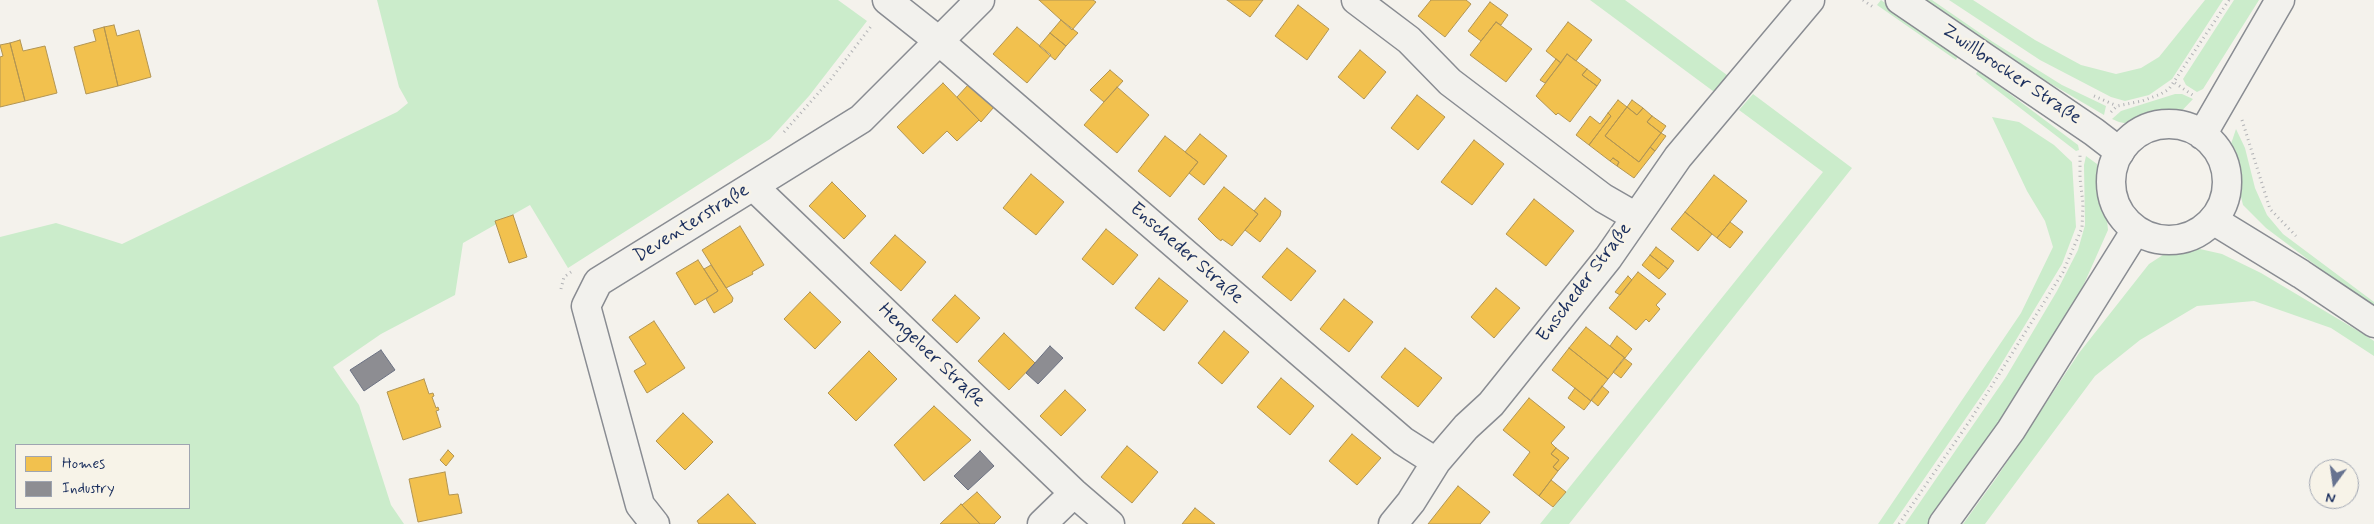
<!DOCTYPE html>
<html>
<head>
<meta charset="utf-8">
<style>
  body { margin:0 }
  #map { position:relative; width:2374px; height:524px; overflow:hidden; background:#f4f2ec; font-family:Mynerve,sans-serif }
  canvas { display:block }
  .legend { position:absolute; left:15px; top:444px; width:175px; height:65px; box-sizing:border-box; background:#f7f3e8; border:1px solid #9fa5b1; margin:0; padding:6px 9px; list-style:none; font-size:15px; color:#1b2f5e }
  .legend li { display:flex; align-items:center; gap:10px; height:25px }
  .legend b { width:25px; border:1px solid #9fa5b1 }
  .north { position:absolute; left:2309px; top:459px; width:50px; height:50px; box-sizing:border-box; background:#f7f3e8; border:1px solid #9fa5b1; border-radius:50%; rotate:194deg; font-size:14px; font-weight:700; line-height:20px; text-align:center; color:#1b2f5e }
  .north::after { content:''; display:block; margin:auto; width:18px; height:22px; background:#677390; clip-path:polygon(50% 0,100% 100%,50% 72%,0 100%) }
</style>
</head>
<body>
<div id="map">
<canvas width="2374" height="524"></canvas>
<ul class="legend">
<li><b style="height:14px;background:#f2c14e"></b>Homes</li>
<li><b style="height:14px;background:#8d8d92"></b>Industry</li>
</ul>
<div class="north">N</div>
</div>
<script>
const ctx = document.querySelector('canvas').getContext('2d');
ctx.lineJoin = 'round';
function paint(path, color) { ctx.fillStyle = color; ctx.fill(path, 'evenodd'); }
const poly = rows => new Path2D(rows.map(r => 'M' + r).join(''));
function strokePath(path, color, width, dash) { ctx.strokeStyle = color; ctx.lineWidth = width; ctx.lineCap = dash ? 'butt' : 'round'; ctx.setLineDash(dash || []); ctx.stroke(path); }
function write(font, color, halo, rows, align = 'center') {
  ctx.font = font + ' Mynerve,sans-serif'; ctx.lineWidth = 5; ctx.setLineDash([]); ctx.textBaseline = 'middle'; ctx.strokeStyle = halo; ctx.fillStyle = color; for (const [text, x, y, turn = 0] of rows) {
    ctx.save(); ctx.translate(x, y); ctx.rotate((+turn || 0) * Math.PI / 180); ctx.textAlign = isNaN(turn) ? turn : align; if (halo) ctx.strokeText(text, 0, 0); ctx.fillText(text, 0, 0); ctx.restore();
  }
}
paint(poly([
  [377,0,838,0,867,21,809,96,770,139,568,268,530,205,463,243,455,295,381,334,333,367,359,405,391,505,404,524,0,524,0,237,56,223,122,244,397,112,408,103,399,87],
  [16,445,189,445,189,508,16,508],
  [1590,0,1625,0,1731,78,1717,94],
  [1881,0,1958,56,1956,60,1877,5],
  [1919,0,1932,0,1993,42,2062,85,2106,106,2104,115,2017,64],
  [1949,0,1973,0,2035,40,2081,65,2116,74,2141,68,2159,57,2205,0,2223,0,2172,79,2149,95,2125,101,2111,97,2040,60],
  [2234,0,2259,0,2203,89,2197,92,2186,85,2183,79],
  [1978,70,2078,145,2079,150,2076,151,1976,74],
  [1753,94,1852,168,1569,524,1540,524,1823,172,1739,110],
  [2175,94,2182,94,2193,99,2175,118,2134,125,2119,122,2112,119,2121,111],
  [1992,117,2019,122,2054,145,2072,162,2076,227,2062,264,1988,386,1893,524,1878,524,2021,313,2053,247,2045,221,2027,191],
  [2236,129,2245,148,2255,188,2267,215,2283,234,2374,302,2374,309,2266,228,2243,205,2235,172,2231,144],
  [2086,156,2097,164,2103,180,2108,230,2080,293,2007,414,1929,524,1905,524,2006,377,2057,291,2078,250,2085,225,2084,165],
  [2200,249,2222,254,2261,273,2365,335,2374,341,2374,356,2331,328,2254,301,2197,306,2140,340,2095,376,1985,524,1963,524,1997,477,2079,353,2149,264,2166,253]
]), '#cbeccb');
const homes = poly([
  [1039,0,1093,0,1096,2,1072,30,1039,0],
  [1227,0,1263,0,1250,17,1227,0],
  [1431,0,1466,0,1471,4,1445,37,1418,16,1431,0],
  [1490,2,1508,15,1501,25,1496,22,1481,41,1468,31,1490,2],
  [1298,5,1329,29,1307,60,1275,36,1298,5],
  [1061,20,1078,33,1066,46,1050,33,1061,20],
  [1496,22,1532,49,1506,82,1470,55,1496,22],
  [1568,22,1592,40,1576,61,1567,54,1561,63,1546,51,1568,22],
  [114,25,117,36,139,30,151,77,118,86,104,27,114,25],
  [104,27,118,86,86,94,74,47,96,41,93,30,104,27],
  [1017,27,1051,55,1027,83,993,54,1017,27],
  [1050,33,1066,46,1055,60,1039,46,1050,33],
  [20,40,23,51,45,46,57,93,25,101,10,43,20,40],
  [10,43,25,101,0,107,0,57,3,56,0,45,10,43],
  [1360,50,1386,72,1364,99,1338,77,1360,50],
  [1567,54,1587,69,1582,75,1597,86,1570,122,1558,113,1556,115,1536,96,1567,54],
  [1556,59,1561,63,1545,83,1540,80,1556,59],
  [1587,69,1601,80,1597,86,1582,75,1587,69],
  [1110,70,1123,81,1104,102,1090,90,1110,70],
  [943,83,979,120,957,141,947,131,923,154,897,127,943,83],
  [968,85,994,107,981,122,957,97,968,85],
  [1117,87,1149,115,1117,153,1084,125,1117,87],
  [1417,95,1445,117,1418,150,1391,128,1417,95],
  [1618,100,1627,107,1605,136,1639,162,1650,147,1655,151,1634,178,1617,166,1619,162,1613,158,1610,161,1589,145,1611,116,1608,113,1618,100],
  [1632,100,1643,108,1637,115,1627,107,1632,100],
  [1627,107,1637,115,1643,108,1652,116,1647,122,1661,133,1639,162,1605,136,1627,107],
  [1608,113,1611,116,1589,145,1576,135,1590,116,1600,124,1608,113],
  [1652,116,1666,126,1661,133,1647,122,1652,116],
  [1661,133,1666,136,1655,151,1650,147,1661,133],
  [1200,134,1227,156,1204,185,1189,173,1198,162,1185,152,1200,134],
  [1165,136,1198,162,1170,197,1138,171,1165,136],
  [1474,140,1504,164,1472,205,1441,182,1474,140],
  [1613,158,1619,162,1617,166,1610,161,1613,158],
  [1031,174,1064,202,1036,235,1003,208,1031,174],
  [1714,175,1747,201,1717,238,1685,212,1714,175],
  [832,182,866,216,844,239,809,206,832,182],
  [1224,187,1258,214,1232,246,1222,239,1221,241,1216,237,1198,219,1224,187],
  [1265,198,1281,211,1280,216,1260,242,1245,230,1258,214,1254,211,1265,198],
  [1534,199,1574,231,1546,266,1506,234,1534,199],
  [1685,212,1712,234,1698,251,1671,229,1685,212],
  [513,215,527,257,509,263,495,221,513,215],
  [1730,222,1743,232,1730,248,1717,238,1730,222],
  [740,226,764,265,752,272,753,274,726,288,702,250,740,226],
  [1106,229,1138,255,1113,285,1082,259,1106,229],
  [895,235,926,262,901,291,870,263,895,235],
  [1656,247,1674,261,1668,269,1650,255,1656,247],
  [1287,248,1316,271,1291,301,1262,277,1287,248],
  [1650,255,1668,269,1659,279,1642,265,1650,255],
  [698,260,718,291,695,305,676,273,698,260],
  [711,265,733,298,732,302,714,313,706,299,718,291,704,269,711,265],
  [1638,272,1666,294,1656,305,1660,309,1649,322,1646,319,1636,330,1609,308,1638,272],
  [1628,276,1632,280,1620,295,1615,292,1628,276],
  [1159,278,1188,301,1164,331,1135,308,1159,278],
  [1496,288,1520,308,1494,338,1471,317,1496,288],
  [810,292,841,322,815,349,784,319,810,292],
  [955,295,980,318,957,343,932,320,955,295],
  [1344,299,1373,322,1349,352,1320,329,1344,299],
  [654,321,685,368,647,393,634,371,646,364,629,337,654,321],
  [1586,327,1625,358,1608,379,1569,348,1586,327],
  [1224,331,1249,352,1222,384,1198,363,1224,331],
  [1004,333,1035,363,1009,390,978,361,1004,333],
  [1617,336,1632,349,1625,358,1610,346,1617,336],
  [1405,348,1442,378,1418,407,1381,377,1405,348],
  [1569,348,1608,379,1591,401,1552,370,1569,348],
  [869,351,897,379,856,421,828,393,869,351],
  [1624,358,1632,364,1621,378,1613,372,1624,358],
  [1281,378,1314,406,1290,435,1257,407,1281,378],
  [424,379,429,394,433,393,434,396,432,397,436,408,438,407,439,410,436,411,441,427,403,440,387,392,424,379],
  [1602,386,1609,392,1598,406,1591,400,1602,386],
  [1575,388,1591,401,1584,410,1568,398,1575,388],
  [1065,390,1086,410,1061,436,1040,416,1065,390],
  [1529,398,1565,427,1551,443,1556,448,1551,454,1559,460,1553,467,1558,471,1539,496,1513,475,1530,452,1503,430,1529,398],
  [934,406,971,440,924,481,894,445,934,406],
  [683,413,713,442,685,470,656,441,683,413],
  [1352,434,1381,458,1357,485,1329,461,1352,434],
  [1127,446,1158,472,1132,503,1101,477,1127,446],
  [1556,448,1569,458,1558,471,1553,467,1559,460,1551,454,1556,448],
  [448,450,454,456,446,466,440,460,448,450],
  [445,472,449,495,458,494,462,513,418,522,409,479,445,472],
  [1551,480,1566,492,1553,507,1539,496,1551,480],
  [1458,486,1490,512,1480,524,1428,524,1458,486],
  [977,492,1001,517,994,524,980,524,962,505,977,492],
  [728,494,756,524,699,524,697,521,728,494],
  [961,504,980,524,940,524,961,504],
  [1195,508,1215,524,1182,524,1195,508]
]);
paint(homes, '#f2c14e');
strokePath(homes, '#b29553', 1);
const industry = poly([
  [1050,346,1063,358,1038,384,1026,373,1050,346],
  [381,350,395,370,364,391,350,370,381,350],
  [980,451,994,466,968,490,954,476,980,451]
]);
paint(industry, '#8d8d92');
strokePath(industry, '#6b7182', 1);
const minor = poly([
  [887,0,940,42,1403,441,1436,462],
  [1356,0,1409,40,1450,82,1603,198,1636,217],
  [1900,0,2094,132,2120,152],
  [753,186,1074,493,1110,524],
  [655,524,640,505,586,306,598,282,861,119,980,0],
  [1042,524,1074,493],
  [1393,524,1411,502,1436,462,1466,427,1491,404,1608,258,1678,157,1810,0]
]);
const major = poly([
  '2111 182a58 58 0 1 1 116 0a58 58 0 1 1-116 0Z',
  [2202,135,2280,0],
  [2213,220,2301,274,2374,323],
  [1943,524,2011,430,2136,230]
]);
strokePath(minor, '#898c92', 31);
strokePath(major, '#898c92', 31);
strokePath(poly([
  [1863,0,1873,7],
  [2175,83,2194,96],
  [2094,96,2117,106],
  [2111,112,2117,106,2142,101,2161,94,2169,89,2229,0],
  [2242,120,2270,209,2296,236],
  [784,132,831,79,872,25],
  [561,289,564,277,571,272],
  [1899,524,1971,419,2063,272,2082,228,2083,204,2080,178,2080,155]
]), '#b1b2b5', 3, [1, 4]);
strokePath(minor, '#f2f1ed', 28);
strokePath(major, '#f2f1ed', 28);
write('19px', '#1b2f5e', '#f7f3e8', [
  ["Zwillbrocker Straße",2011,75,34],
  ["Deventerstraße",692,224,-32],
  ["Enscheder Straße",1186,254,41],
  ["Enscheder Straße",1585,283,-53],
  ["Hengeloer Straße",931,356,44]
]);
</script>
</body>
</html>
